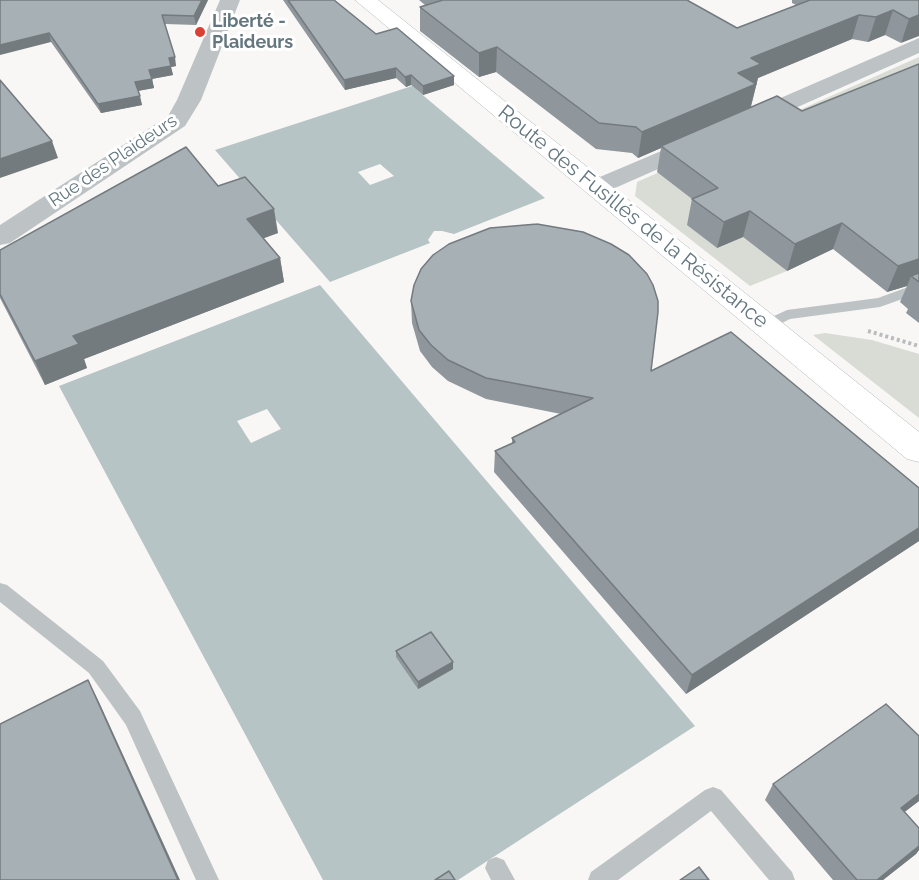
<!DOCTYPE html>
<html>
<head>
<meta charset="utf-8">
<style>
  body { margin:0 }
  canvas { display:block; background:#f8f7f5 }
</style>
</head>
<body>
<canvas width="919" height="880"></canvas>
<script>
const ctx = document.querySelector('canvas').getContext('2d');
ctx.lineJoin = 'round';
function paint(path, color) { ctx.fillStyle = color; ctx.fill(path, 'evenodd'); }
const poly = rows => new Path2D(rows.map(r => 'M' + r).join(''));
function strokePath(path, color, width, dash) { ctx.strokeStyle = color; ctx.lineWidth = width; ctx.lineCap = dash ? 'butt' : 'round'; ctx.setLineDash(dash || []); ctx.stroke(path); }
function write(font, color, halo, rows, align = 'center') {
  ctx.font = font + ' Raleway,sans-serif'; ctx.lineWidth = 6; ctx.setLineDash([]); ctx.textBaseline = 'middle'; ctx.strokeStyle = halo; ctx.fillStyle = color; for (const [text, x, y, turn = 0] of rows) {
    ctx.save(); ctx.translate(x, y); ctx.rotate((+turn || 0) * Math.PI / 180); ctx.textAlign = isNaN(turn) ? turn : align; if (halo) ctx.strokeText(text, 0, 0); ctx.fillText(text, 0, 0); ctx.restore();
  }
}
paint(poly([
  [919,57,919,85,674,184,712,215,688,225,717,248,743,237,787,271,750,286,635,196,637,182],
  [825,333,872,340,919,354,919,418,813,335]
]), '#d9dcd5');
paint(poly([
  [412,86,545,198,454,234,442,231,434,231,428,240,430,243,330,282,215,150],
  [380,164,394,176,370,185,358,172],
  [320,285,695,726,458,880,323,880,59,386],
  [267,409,281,429,251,443,237,421]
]), '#b6c4c6');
const secondary = poly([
  [355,0,378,0,919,432,919,462,907,459,355,0]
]);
strokePath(secondary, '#afb7ba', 1);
strokePath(poly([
  [868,331,919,346]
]), '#b8bcbe', 4, [3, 3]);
paint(poly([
  [919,283,919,293,880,307,790,319,766,331,759,326,761,322,787,310,878,298,919,283],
  [0,583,7,585,103,661,140,711,219,880,196,880,126,725,89,673,0,602,0,583],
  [713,787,721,790,792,872,795,880,769,880,711,811,618,880,588,880,591,872,705,790,713,787],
  [496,857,504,860,515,880,491,880,485,868,488,860,496,857]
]), '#bdc3c5');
paint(poly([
  [220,0,240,0,201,100,185,126,10,243,0,245,0,225,168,116,177,100,220,0],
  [919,38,919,53,755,126,747,128,739,126,735,121,739,116,919,38],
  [699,135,708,137,711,142,708,147,606,192,597,195,588,192,584,187,588,182,699,135]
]), '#bdc3c5');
paint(secondary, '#fff');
paint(poly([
  [0,0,208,0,196,25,165,24,176,66,171,67,173,75,152,79,154,88,138,91,142,105,101,113,51,42],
  [283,0,334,0,376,34,454,85,423,95,411,85,406,87,396,78,345,90],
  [419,0,687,0,737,28,796,5,792,3,792,0,919,0,901,43,885,35,868,42,852,39,758,78,751,107,802,111,919,64,919,323,906,313,908,309,900,302,907,286,887,292,833,249,787,271,743,237,717,248,687,225,692,199,657,172,661,148,638,158,632,153,596,149,496,72,479,77,420,31,420,7,425,5],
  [218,186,278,233,263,238,280,258,284,282,84,359,87,368,45,385,0,298,0,250],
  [411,301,651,371,919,488,919,541,686,694,494,472,495,451,512,443,512,438,561,414,486,399,448,381,432,367,420,351,412,323],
  [396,651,453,669,418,689,396,657],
  [919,736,919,801,904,812,919,828,919,850,916,854,883,880,833,880,765,800,773,784]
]), '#8f979c');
paint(poly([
  [202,0,208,0,196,25,194,16],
  [893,10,885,35,868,42,876,17],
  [859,15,852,39,758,78,750,109,661,146,661,148,638,158,642,132,738,73,751,58],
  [919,15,919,36,901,43,909,19],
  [49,33,51,42,0,55,0,45],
  [497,47,496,72,479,77,479,53],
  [175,57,176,66,171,67,173,75,151,79,149,70,169,58],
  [396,68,396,78,345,90,344,80],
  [411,75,411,85,406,87,405,77],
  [454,76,454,85,423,95,423,86],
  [152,79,154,88,137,91,135,82],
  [140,96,142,105,101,113,98,104],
  [52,141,58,158,0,178,0,159],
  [274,209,278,233,251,243,247,219],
  [750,211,743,237,717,248,724,222],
  [842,223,833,249,787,271,795,244],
  [280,258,284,282,84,359,87,368,45,385,35,361,73,336],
  [919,259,919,282,911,276,907,286,887,292,898,266],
  [919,528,919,541,686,694,692,675],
  [453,662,453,669,418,689,418,682],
  [88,680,99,702,180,880,178,880],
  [919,794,919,801,889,824,901,808],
  [919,846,919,850,916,854,883,880,877,880]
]), '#747b7f');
const building = poly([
  [0,0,202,0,194,16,162,15,175,57,169,58,171,66,149,70,152,79,135,82,140,96,98,104,49,33,0,45,0,0],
  [288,0,334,0,376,34,397,28,454,76,423,86,411,75,405,77,396,68,344,80,288,0],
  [443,0,687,0,737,28,810,0,919,0,919,15,909,19,893,10,876,17,859,15,751,58,761,64,738,73,756,84,642,132,636,127,599,123,497,47,479,53,420,7,443,0],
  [919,64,919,259,898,266,842,223,795,244,750,211,724,222,692,199,718,188,661,146,777,96,802,111,919,64],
  [0,80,52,141,0,159,0,80],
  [186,147,218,186,245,177,274,209,247,219,280,258,73,336,79,344,35,361,0,294,0,250,186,147],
  [537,224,583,232,611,244,629,255,647,274,653,285,658,301,658,312,651,371,731,332,919,488,919,528,692,675,495,451,515,442,512,438,593,398,486,378,448,360,431,345,419,330,411,301,414,285,421,269,433,255,449,244,490,228,537,224],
  [919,273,919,282,911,276,919,273],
  [431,632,453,662,418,682,396,651,431,632],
  [88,680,178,880,0,880,0,724,88,680],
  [886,704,919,736,919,794,901,808,919,828,919,846,877,880,857,880,773,784,886,704],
  [699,867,709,880,680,880,699,867],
  [449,871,455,880,435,880,449,871]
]);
paint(building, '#a6b0b5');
strokePath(building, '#747b7f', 1.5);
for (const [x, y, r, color] of [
  [200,32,6,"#da4033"]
]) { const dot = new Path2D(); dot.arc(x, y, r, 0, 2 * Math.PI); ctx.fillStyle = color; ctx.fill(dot); strokePath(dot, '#fff', 2); }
write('bold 18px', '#64777f', '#fff', [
  ["Liberté -",212,22],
  ["Plaideurs",212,43]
], 'left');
write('18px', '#64777f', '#fff', [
  ["Rue des Plaideurs",113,161,-34]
]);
write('21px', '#64777f', '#fff', [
  ["Route des Fusillés de la Résistance",633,217,39]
]);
</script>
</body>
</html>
